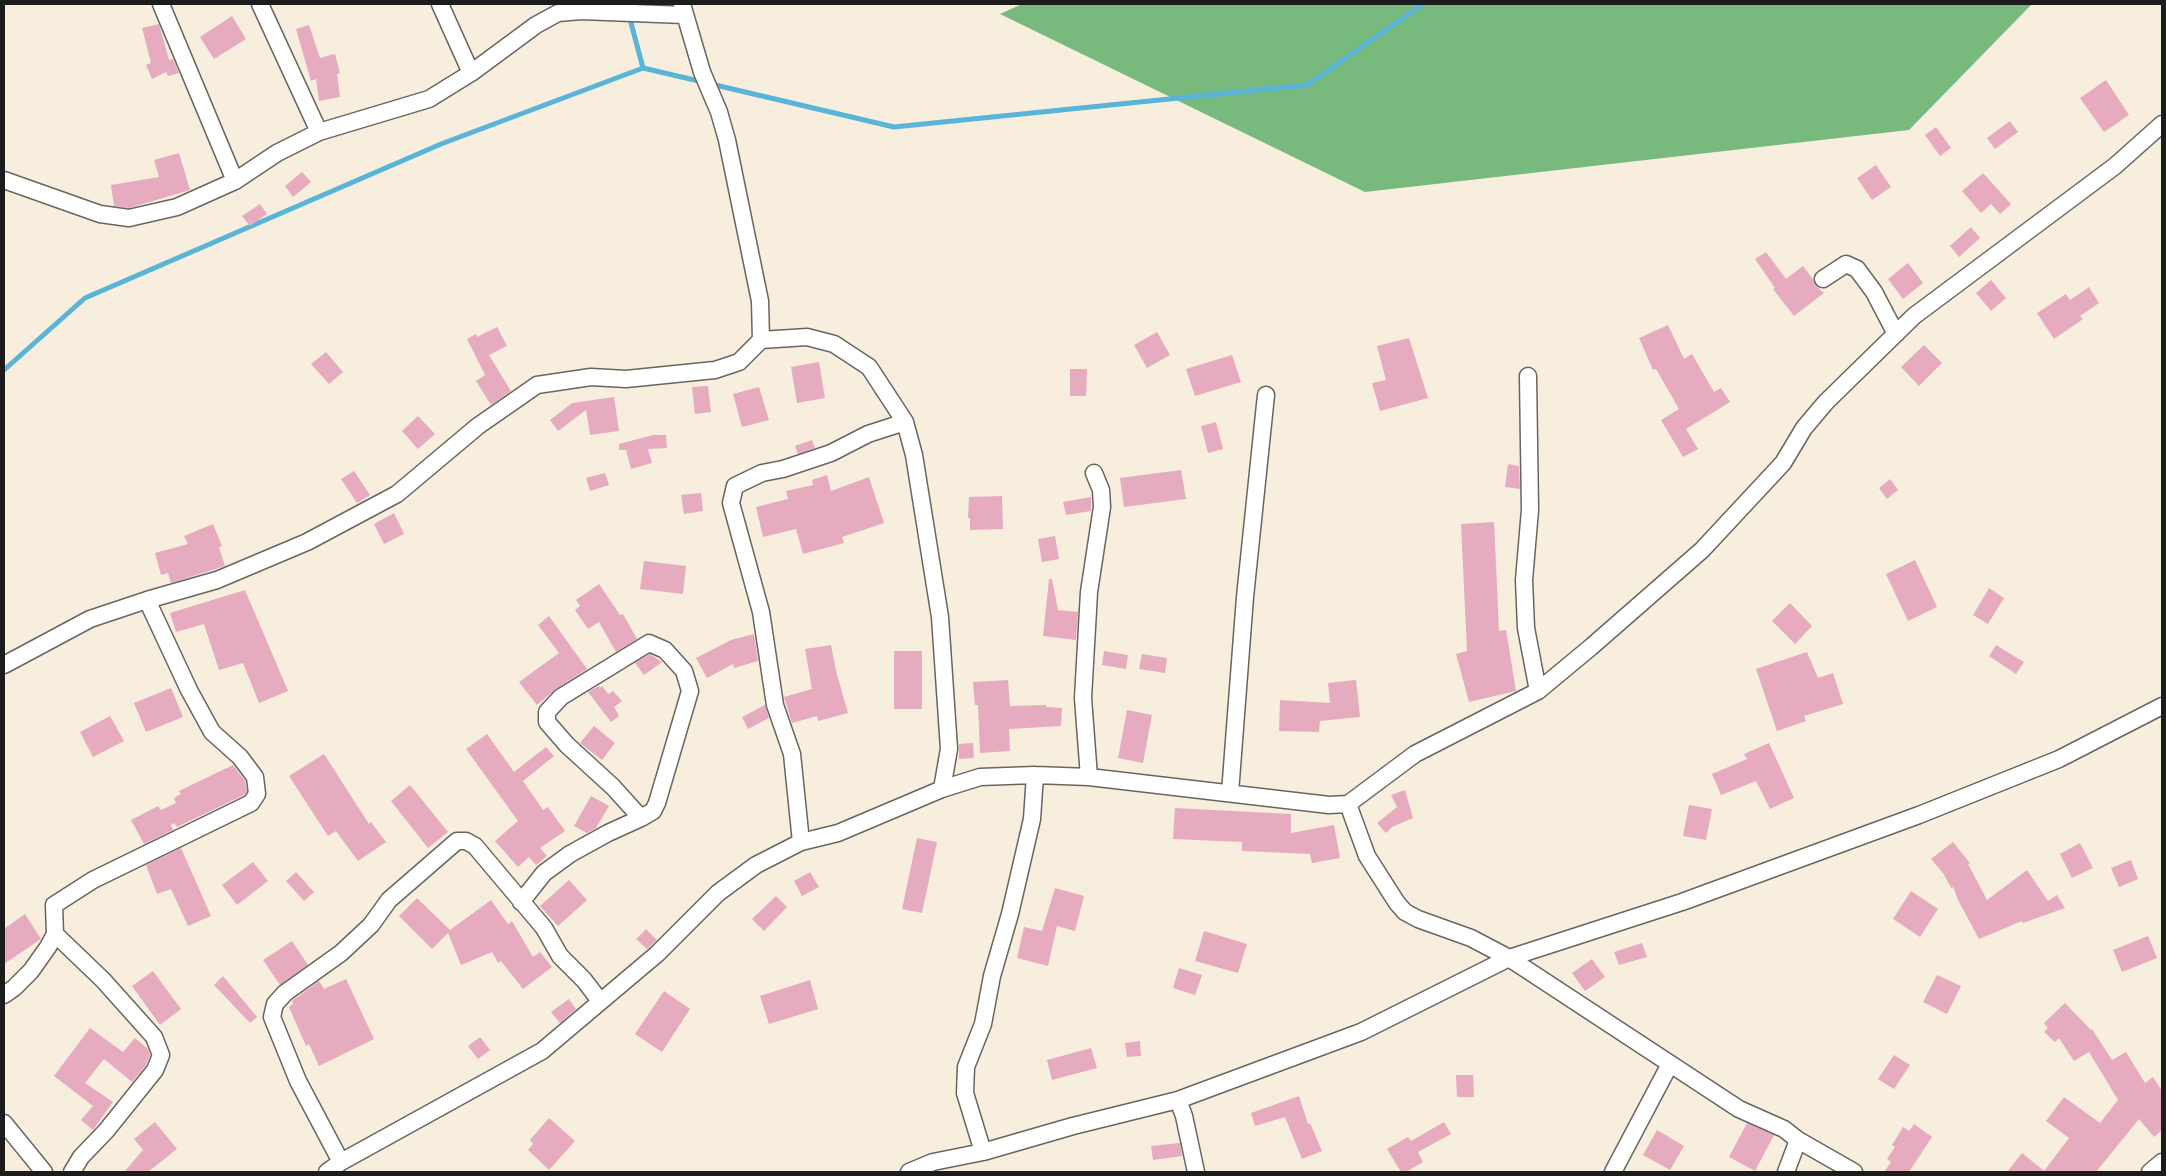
<!DOCTYPE html>
<html>
<head>
<meta charset="utf-8">
<style>
  body { margin:0 }
  #map { position:relative; width:2166px; height:1176px; overflow:hidden; background:#f7eede; font-family:Kalam,sans-serif }
  canvas { display:block }
  .frame { position:absolute; inset:0; border:5px solid #1c1c1c; pointer-events:none }
</style>
</head>
<body>
<div id="map">
<canvas width="2166" height="1176"></canvas>
<div class="frame"></div>
</div>
<script>
const ctx = document.querySelector('canvas').getContext('2d');
ctx.lineJoin = 'round';
function paint(path, color) { ctx.fillStyle = color; ctx.fill(path, 'evenodd'); }
const poly = rows => new Path2D(rows.map(r => 'M' + r).join(''));
function strokePath(path, color, width, dash) { ctx.strokeStyle = color; ctx.lineWidth = width; ctx.lineCap = dash ? 'butt' : 'round'; ctx.setLineDash(dash || []); ctx.stroke(path); }
paint(poly([
  [1022,4,2032,4,1909,130,1365,192,1000,14]
]), '#78ba7d');
strokePath(poly([
  [626,4,643,68],
  [711,84,894,127,1307,85,1423,4],
  [4,370,85,298,441,144,643,68,703,82]
]), '#59b5d7', 5);
paint(poly([
  [232,16,246,39,214,59,200,37],
  [159,24,169,60,173,59,179,73,168,76,166,72,152,79,146,65,151,63,142,28],
  [309,25,320,58,335,54,340,73,337,74,340,97,319,101,316,79,311,81,296,29],
  [2106,80,2129,115,2104,132,2080,98],
  [2010,121,2018,132,1995,149,1987,138],
  [1936,127,1951,148,1940,156,1925,135],
  [179,153,190,190,129,208,114,206,111,185,159,177,154,160],
  [1876,165,1891,187,1872,200,1857,178],
  [302,172,311,182,293,197,285,186],
  [1983,173,2011,204,2000,214,1991,204,1981,213,1962,191],
  [260,204,267,214,250,226,242,216],
  [1971,227,1980,238,1959,257,1950,246],
  [1766,252,1786,279,1803,266,1813,279,1815,285,1824,293,1794,316,1773,289,1775,288,1755,259],
  [1908,263,1923,283,1903,299,1888,279],
  [1991,280,2006,298,1991,311,1976,293],
  [2089,287,2099,303,2080,316,2083,319,2054,339,2037,313,2066,294,2070,300],
  [1668,325,1684,359,1692,354,1714,392,1721,388,1730,402,1686,429,1698,449,1683,457,1661,420,1679,409,1656,369,1653,370,1639,338],
  [497,327,507,346,489,355,511,391,491,405,476,381,485,375,467,339,476,334,477,337],
  [1157,332,1170,355,1147,368,1134,345],
  [1409,338,1428,398,1380,411,1372,383,1386,380,1377,346],
  [1924,345,1942,363,1919,386,1901,367],
  [326,352,343,372,329,384,311,364],
  [1232,355,1241,382,1195,396,1186,369],
  [819,362,825,398,797,403,791,367],
  [1070,369,1087,369,1086,396,1070,396],
  [708,386,711,412,695,414,692,387],
  [759,387,769,420,742,427,733,394],
  [614,397,619,431,590,435,586,410,558,431,550,420,572,403],
  [418,416,435,434,418,449,402,431],
  [1216,422,1223,449,1208,453,1201,426],
  [653,435,666,435,667,448,648,449,652,463,631,469,626,450,619,450,619,444],
  [812,440,815,448,798,454,795,446],
  [1508,464,1519,466,1520,489,1505,487],
  [1181,470,1186,499,1124,507,1120,478],
  [354,471,370,495,357,503,341,479],
  [605,473,609,485,590,491,586,478],
  [827,475,831,491,869,477,884,523,842,537,844,543,803,554,796,529,763,537,756,507,788,499,786,491,813,485,812,480],
  [1890,479,1898,490,1887,499,1879,488],
  [701,493,703,511,684,514,681,495],
  [1002,496,1003,529,970,530,970,518,968,518,969,497],
  [1091,497,1091,511,1066,515,1063,502],
  [394,513,404,534,384,544,374,524],
  [1494,522,1499,631,1506,630,1516,691,1469,702,1456,654,1467,651,1461,524],
  [213,524,222,546,219,547,225,566,171,583,168,573,161,575,155,553,188,544,184,536],
  [1055,536,1059,559,1042,562,1038,539],
  [1915,560,1937,607,1908,621,1886,574],
  [644,561,686,566,683,594,640,589],
  [1049,579,1052,579,1058,610,1078,612,1076,640,1043,636],
  [599,584,620,615,623,614,637,639,616,652,599,622,588,629,575,610,580,606,576,600],
  [1989,588,2004,598,1988,624,1973,615],
  [245,590,288,691,259,703,243,663,219,670,204,624,176,632,170,613],
  [1790,603,1812,626,1795,644,1772,621],
  [549,616,587,669,556,689,537,705,519,682,559,653,538,625],
  [754,634,758,661,734,668,733,664,707,678,696,658,731,640],
  [831,645,836,671,848,713,818,721,817,716,792,723,784,697,812,689,805,649],
  [1996,645,2024,662,2016,674,1989,656],
  [894,651,922,651,922,709,894,709],
  [1104,651,1128,655,1126,669,1102,665],
  [1807,652,1818,678,1833,673,1843,704,1804,716,1806,721,1777,731,1756,669],
  [650,654,662,662,644,675,635,663],
  [1142,654,1167,658,1165,673,1139,669],
  [1008,680,1010,706,1046,705,1046,707,1062,708,1061,726,1009,729,1010,751,980,753,978,705,975,705,973,682],
  [1356,680,1360,717,1320,721,1319,732,1279,731,1280,700,1330,703,1328,683],
  [599,686,600,688,602,686,608,694,613,691,622,701,614,707,619,716,611,722,588,692],
  [171,688,183,717,146,732,134,703],
  [765,705,769,718,748,729,742,717],
  [1127,710,1152,715,1143,763,1118,758],
  [110,716,124,741,93,757,80,732],
  [594,726,615,743,602,760,580,743],
  [487,734,514,772,546,747,554,756,523,781,543,810,548,807,565,831,540,848,547,856,536,865,529,857,518,867,495,841,518,821,466,749],
  [973,743,974,758,959,759,959,744],
  [1769,743,1794,798,1770,809,1756,781,1721,795,1712,774,1747,759,1744,754],
  [324,754,369,824,371,822,386,842,358,861,336,831,328,836,289,776],
  [233,765,245,781,247,792,244,795,177,827,174,823,171,825,173,830,144,844,131,820,158,806,161,810,176,803,174,798,181,794,179,791],
  [410,785,448,832,428,848,391,801],
  [1405,790,1413,818,1392,827,1386,833,1377,823,1397,807,1391,795],
  [591,796,609,806,596,828,587,833,574,826],
  [1689,805,1712,809,1706,840,1683,836],
  [1175,808,1291,814,1291,833,1334,825,1340,858,1312,863,1310,854,1242,851,1242,842,1173,839],
  [917,838,937,842,922,913,902,909],
  [1953,842,1970,863,1968,864,1987,900,2027,870,2048,901,2057,895,2065,908,2023,923,2022,921,1979,939,1958,900,1953,886,1952,889,1943,873,1931,859],
  [2080,843,2093,868,2072,878,2060,854],
  [181,848,211,916,188,926,171,889,157,894,146,865],
  [2131,860,2138,879,2119,887,2111,868],
  [253,862,268,881,237,905,222,885],
  [296,872,314,892,304,901,286,881],
  [810,872,819,887,802,896,794,881],
  [569,880,587,900,558,926,540,906],
  [1055,888,1084,896,1075,931,1057,926,1048,966,1017,958,1024,927,1042,931],
  [1911,891,1938,909,1920,937,1893,919],
  [776,896,787,907,764,931,752,919],
  [417,898,450,930,491,900,508,924,512,921,533,957,540,952,552,967,523,989,501,961,498,963,492,952,461,965,448,933,432,949,399,916],
  [25,914,41,939,4,964,4,929],
  [646,929,657,940,647,949,636,939],
  [1204,931,1247,944,1238,973,1195,961],
  [2148,936,2157,958,2122,972,2113,950],
  [292,941,308,965,280,985,263,960],
  [1642,943,1647,957,1619,965,1614,952],
  [1592,959,1605,977,1585,991,1572,973],
  [1179,968,1202,975,1195,995,1173,988],
  [153,971,181,1009,160,1025,132,986],
  [1937,975,1961,986,1947,1014,1923,1002],
  [223,976,257,1017,250,1023,214,985],
  [346,979,374,1039,319,1066,309,1044,306,1046,289,1007,293,1004,292,1001,319,981,324,989],
  [810,980,818,1009,769,1024,760,996],
  [664,991,690,1009,662,1052,635,1034],
  [569,999,576,1009,560,1023,551,1012],
  [2065,1003,2091,1030,2092,1029,2112,1060,2126,1052,2145,1083,2153,1077,2162,1091,2162,1130,2154,1137,2139,1119,2096,1172,2007,1172,2022,1153,2044,1171,2069,1138,2046,1121,2064,1097,2100,1123,2118,1100,2089,1052,2074,1061,2059,1038,2055,1042,2044,1032,2048,1028,2044,1023],
  [90,1028,123,1052,135,1038,148,1049,150,1055,146,1065,132,1082,104,1059,85,1083,113,1102,93,1130,81,1120,93,1106,54,1076],
  [480,1037,490,1050,478,1059,468,1046],
  [1140,1041,1141,1056,1127,1057,1125,1043],
  [1091,1048,1097,1068,1052,1080,1047,1060],
  [1894,1055,1910,1065,1894,1089,1878,1079],
  [1456,1075,1473,1075,1474,1097,1457,1097],
  [1299,1096,1308,1124,1310,1123,1322,1151,1302,1159,1285,1117,1255,1126,1251,1113],
  [549,1118,575,1141,549,1170,528,1150,533,1144,530,1140],
  [155,1122,177,1149,148,1172,124,1172,143,1150,134,1139],
  [1444,1122,1451,1134,1418,1152,1423,1162,1406,1172,1401,1172,1387,1149,1408,1137,1411,1141],
  [1747,1123,1774,1135,1755,1171,1729,1157],
  [1914,1124,1932,1137,1909,1172,1884,1172,1891,1162,1887,1159,1895,1147,1892,1145,1903,1127,1909,1131],
  [1657,1130,1684,1146,1670,1170,1643,1155],
  [1180,1143,1182,1156,1153,1160,1151,1146]
]), '#e7abbf');
const minor = poly([
  [161,4,235,181,277,153,319,132,429,99,471,73,536,25,558,13,581,11,684,15],
  [260,4,319,132],
  [440,4,471,73],
  [682,4,702,72,719,112,727,140,760,301,761,340,807,337,834,344,869,367,905,422,914,455,940,617,949,749,942,789],
  [4,180,100,214,129,218,177,207,235,181],
  [1823,279,1846,264,1857,269,1874,292,1896,334],
  [1528,376,1530,510,1524,580,1526,628,1538,691],
  [4,665,90,619,147,600,217,580,307,542,397,494,478,426,537,385,591,377,626,379,715,370,739,362,761,340],
  [1089,777,1083,698,1089,592,1102,507,1101,490,1094,473],
  [1230,793,1245,597,1266,395],
  [1348,804,1367,856,1397,903,1405,912,1418,919,1471,938,1509,958,1739,1109,1784,1129,1798,1140,1786,1172],
  [801,842,792,754,775,705,761,612,731,503,735,486,762,473,783,469,831,453,868,434,905,422],
  [521,902,544,873,570,854,608,833,641,818,613,787,567,745,547,722,547,712,561,697,649,643,665,650,684,671,690,691,657,803,653,811,641,818],
  [55,934,103,980,154,1037,161,1055,155,1070,106,1131,81,1157,72,1172],
  [4,995,14,988,31,971,48,947,55,934,54,905,93,880,251,803,257,794,255,777,240,757,212,732,189,690,147,600],
  [1178,1100,1184,1116,1196,1172],
  [4,1123,44,1172],
  [1798,1140,1854,1172],
  [983,1152,965,1093,966,1067,983,1024,992,976,1010,914,1032,819,1035,775],
  [341,1162,298,1081,272,1017,275,1004,285,993,341,953,371,925,389,900,457,841,466,841,475,846,544,928,560,956,584,980,600,1001],
  [327,1172,341,1162,542,1051,657,954,718,893,756,865,801,842,838,833,942,789,980,777,1035,775,1089,777,1329,805,1348,804,1415,754,1538,691,1591,647,1702,550,1783,463,1804,428,1826,402,1914,316,2115,166,2162,124],
  [909,1172,933,1162,983,1152,1073,1126,1178,1100,1361,1032,1509,958,1682,902,1919,815,2059,759,2162,706],
  [1613,1172,1670,1064],
  [2150,1172,2162,1162]
]);
strokePath(minor, '#696660', 19);
strokePath(minor, '#fff', 16);
</script>
</body>
</html>
